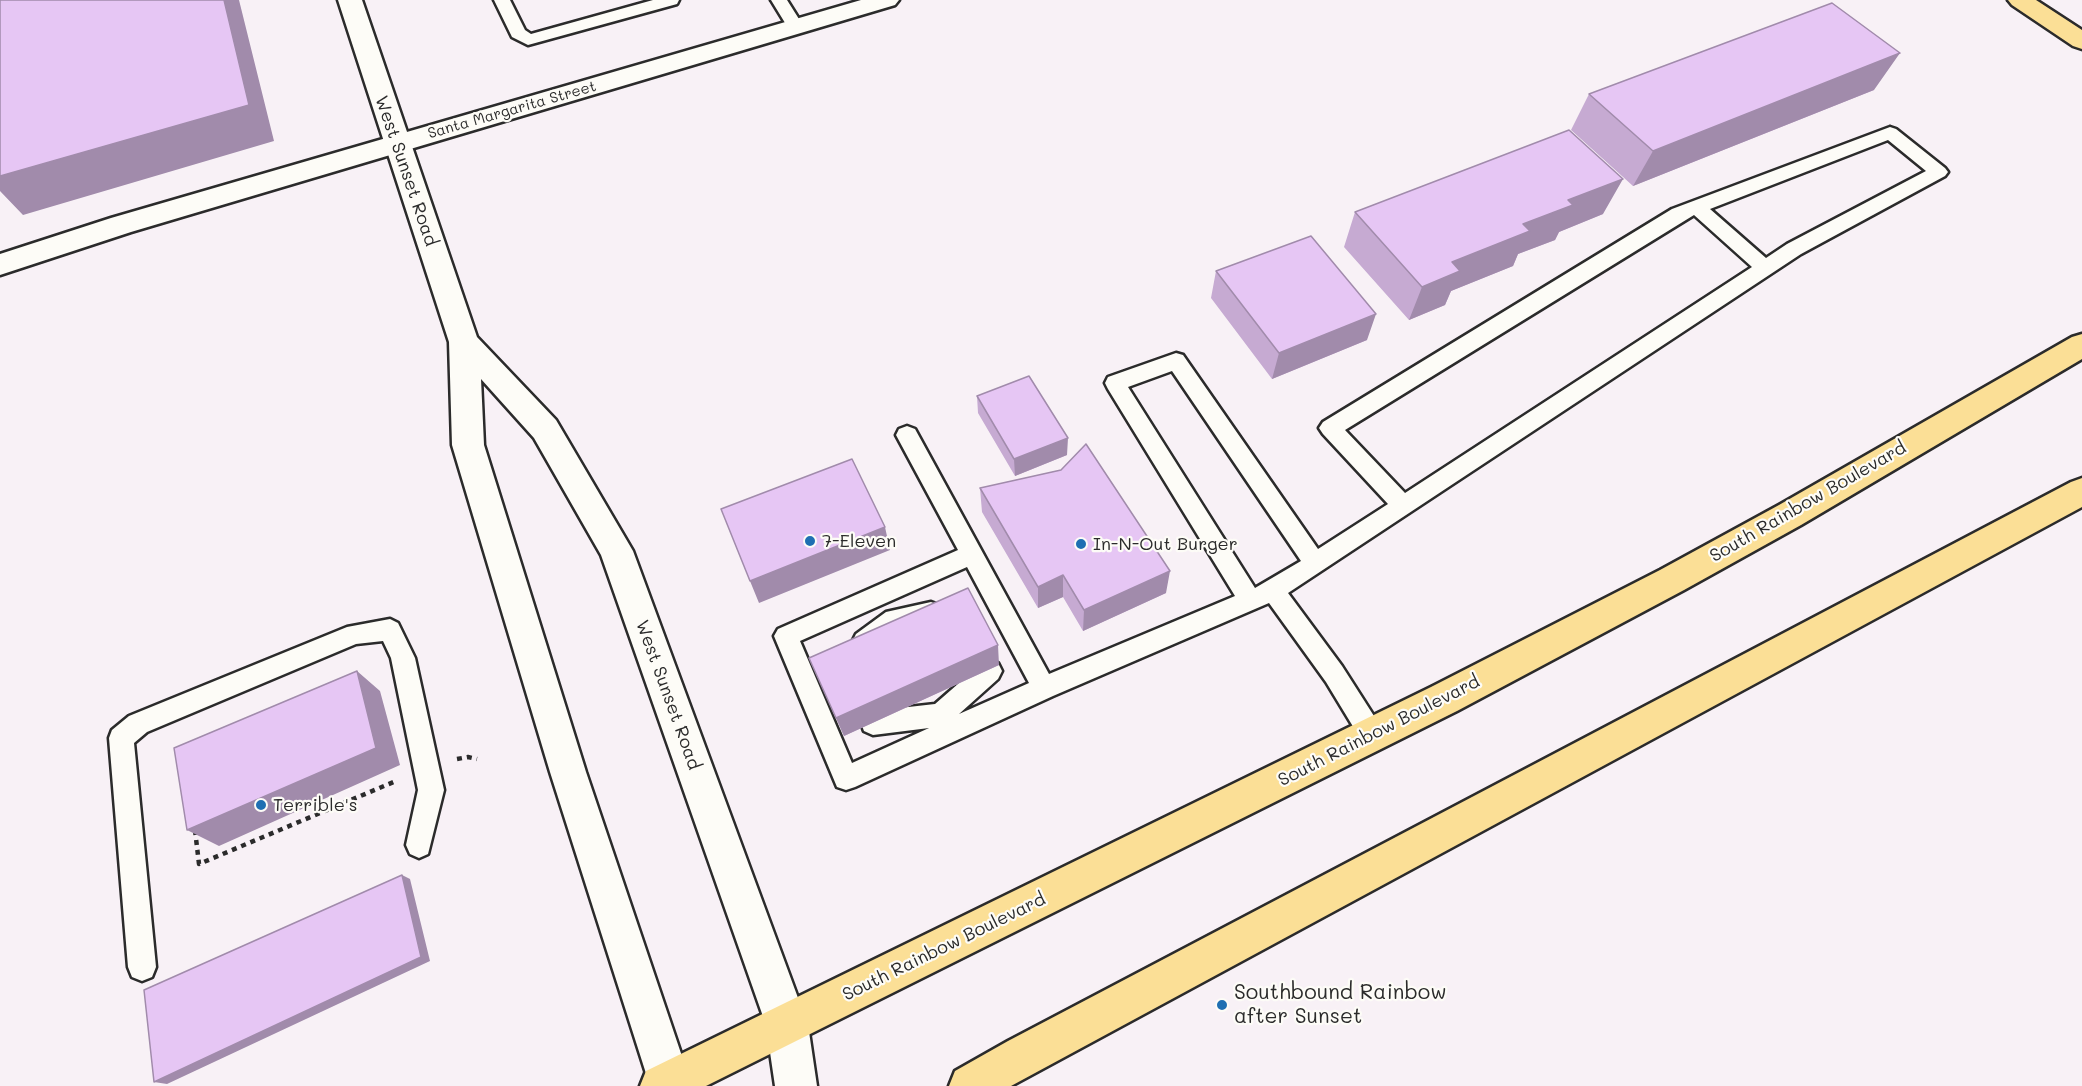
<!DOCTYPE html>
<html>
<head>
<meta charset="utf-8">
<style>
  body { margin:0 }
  canvas { display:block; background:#f8f1f6 }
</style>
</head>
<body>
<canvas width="2082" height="1086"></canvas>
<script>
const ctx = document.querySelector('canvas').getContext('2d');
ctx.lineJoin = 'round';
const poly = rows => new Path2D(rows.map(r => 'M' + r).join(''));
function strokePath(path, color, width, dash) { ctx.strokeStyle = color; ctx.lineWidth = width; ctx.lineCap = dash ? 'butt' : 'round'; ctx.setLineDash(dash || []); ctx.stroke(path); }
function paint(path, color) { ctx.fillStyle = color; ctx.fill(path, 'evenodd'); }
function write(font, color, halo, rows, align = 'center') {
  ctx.font = font + ' Mali,sans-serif'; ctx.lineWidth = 4.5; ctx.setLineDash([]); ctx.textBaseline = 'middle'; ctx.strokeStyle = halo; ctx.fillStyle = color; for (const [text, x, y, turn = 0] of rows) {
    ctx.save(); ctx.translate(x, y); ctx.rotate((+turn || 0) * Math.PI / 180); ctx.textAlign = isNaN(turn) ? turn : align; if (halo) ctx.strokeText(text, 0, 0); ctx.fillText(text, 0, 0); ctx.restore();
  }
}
const service = poly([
  [494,0,510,0,525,30,531,34,653,0,679,0,677,4,528,45,512,37,494,0],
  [771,0,787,0,804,27,802,31,790,31,771,0],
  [1890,127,1896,129,1945,168,1948,172,1945,176,1801,254,1288,593,1342,666,1381,727,1384,735,1381,743,1372,747,1363,743,1326,682,1269,603,1053,696,855,787,846,790,837,787,774,636,778,629,958,550,896,435,899,429,907,426,915,429,1049,674,1235,596,1108,389,1105,383,1108,377,1176,353,1183,355,1318,549,1388,504,1323,434,1319,428,1323,422,1672,209,1890,127],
  [1888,140,1926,171,1787,244,1766,258,1710,209,1888,140],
  [1694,215,1752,267,1405,493,1345,430,1694,215],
  [1172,371,1301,561,1255,588,1128,387,1172,371],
  [967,567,1029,683,959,714,998,679,1002,671,998,663,990,660,982,663,935,704,873,711,864,715,861,723,864,731,873,735,929,728,852,763,800,641,967,567],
  [931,602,939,605,943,612,939,619,900,628,872,650,864,653,856,650,852,642,856,634,886,612,931,602],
  [390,619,398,623,415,658,444,790,428,854,419,858,410,854,406,845,418,790,391,658,383,641,356,644,147,732,134,743,156,967,152,977,142,981,132,977,128,967,109,738,112,730,129,716,347,627,390,619]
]);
const minor = poly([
  [861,0,899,0,895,5,131,232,0,275,0,254,111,218,861,0]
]);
const secondary = poly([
  [338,0,362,0,477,337,556,420,633,551,808,1025,817,1086,775,1086,766,1025,601,555,534,438,481,379,484,445,586,772,692,1086,650,1086,550,772,452,445,449,342,338,0]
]);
const primary = poly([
  [2008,0,2036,0,2082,30,2082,49,2073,46,2012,5,2008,0],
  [2082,334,2082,359,1801,525,1684,590,1457,711,706,1086,640,1086,646,1071,1431,687,1660,570,1779,505,2072,337,2082,334],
  [2082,478,2082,507,1011,1086,949,1086,955,1071,1008,1041,2071,482,2082,478]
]);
strokePath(service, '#2b2b2b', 5);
strokePath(minor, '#2b2b2b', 5);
strokePath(secondary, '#2b2b2b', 5);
strokePath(primary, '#2b2b2b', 5);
strokePath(poly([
  [457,759,468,757,477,759],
  [195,830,199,864,396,781]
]), '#2b2b2b', 4.5, [5, 5]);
paint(service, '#fdfcf7');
paint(minor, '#fdfcf7');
paint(secondary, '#fdfcf7');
paint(primary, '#fbdf96');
paint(poly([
  [1874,90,1633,186,1571,130,1589,94],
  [1355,212,1603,214,1559,232,1555,240,1518,254,1513,266,1451,291,1445,305,1409,320,1344,247],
  [1216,271,1367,340,1272,379,1211,298],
  [977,396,1067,455,1015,476,978,413],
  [1061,470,1166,593,1083,631,1063,597,1038,608,982,512,980,488],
  [809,658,999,665,844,736]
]), '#c6aad2');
paint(poly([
  [224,0,239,0,274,141,23,215,0,191,0,176],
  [1900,53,1874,90,1633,186,1653,151],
  [1623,179,1603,214,1559,232,1555,240,1518,254,1513,266,1451,291,1445,305,1409,320,1422,287,1452,262,1568,200],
  [1376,314,1367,340,1272,379,1279,353],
  [1068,438,1067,455,1015,476,1014,459],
  [885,527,890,550,759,603,750,581],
  [1170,571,1166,593,1083,631,1084,610],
  [1063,575,1063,597,1038,608,1038,587],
  [998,645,999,665,844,736,836,718],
  [357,671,380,691,400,765,219,846,187,830],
  [402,875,410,879,430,961,167,1084,154,1082]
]), '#a18bab');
const building = poly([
  [0,0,224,0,249,105,0,176,0,0],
  [1832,3,1900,53,1653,151,1589,94,1832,3],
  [1569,130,1623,179,1568,200,1573,205,1523,224,1530,231,1452,262,1460,271,1422,287,1355,212,1569,130],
  [1311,236,1376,314,1279,353,1216,271,1311,236],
  [1029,376,1068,438,1014,459,977,396,1029,376],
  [1086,444,1170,571,1084,610,1063,575,1038,587,980,488,1061,470,1086,444],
  [852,459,885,527,750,581,721,509,852,459],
  [968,588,998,645,836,718,809,658,968,588],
  [357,671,376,748,187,830,174,748,357,671],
  [402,875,421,957,154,1082,144,990,402,875]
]);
paint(building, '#e6c6f4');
strokePath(building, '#a18bab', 1.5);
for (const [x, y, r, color] of [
  [810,541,6,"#1f6fb2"],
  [1081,544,6,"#1f6fb2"],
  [261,805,6,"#1f6fb2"],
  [1222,1005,6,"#1f6fb2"]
]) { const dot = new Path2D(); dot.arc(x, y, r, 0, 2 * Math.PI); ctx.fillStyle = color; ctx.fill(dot); strokePath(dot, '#fdfcf7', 2); }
write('15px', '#2b2b2b', '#fdfcf7', [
  ["Santa Margarita Street",512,110,-16]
]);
write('18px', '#2b2b2b', '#fdfcf7', [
  ["West Sunset Road",406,171,71],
  ["South Rainbow Boulevard",1808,502,-30],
  ["West Sunset Road",668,695,70],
  ["South Rainbow Boulevard",1379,731,-27],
  ["South Rainbow Boulevard",944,947,-26]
]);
write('18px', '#2b2b2b', '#fdfcf7', [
  ["7-Eleven",822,541],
  ["In-N-Out Burger",1093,544],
  ["Terrible's",273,805]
], 'left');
write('21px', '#2b2b2b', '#fdfcf7', [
  ["Southbound Rainbow",1234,993],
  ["after Sunset",1234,1017]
], 'left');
</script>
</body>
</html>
